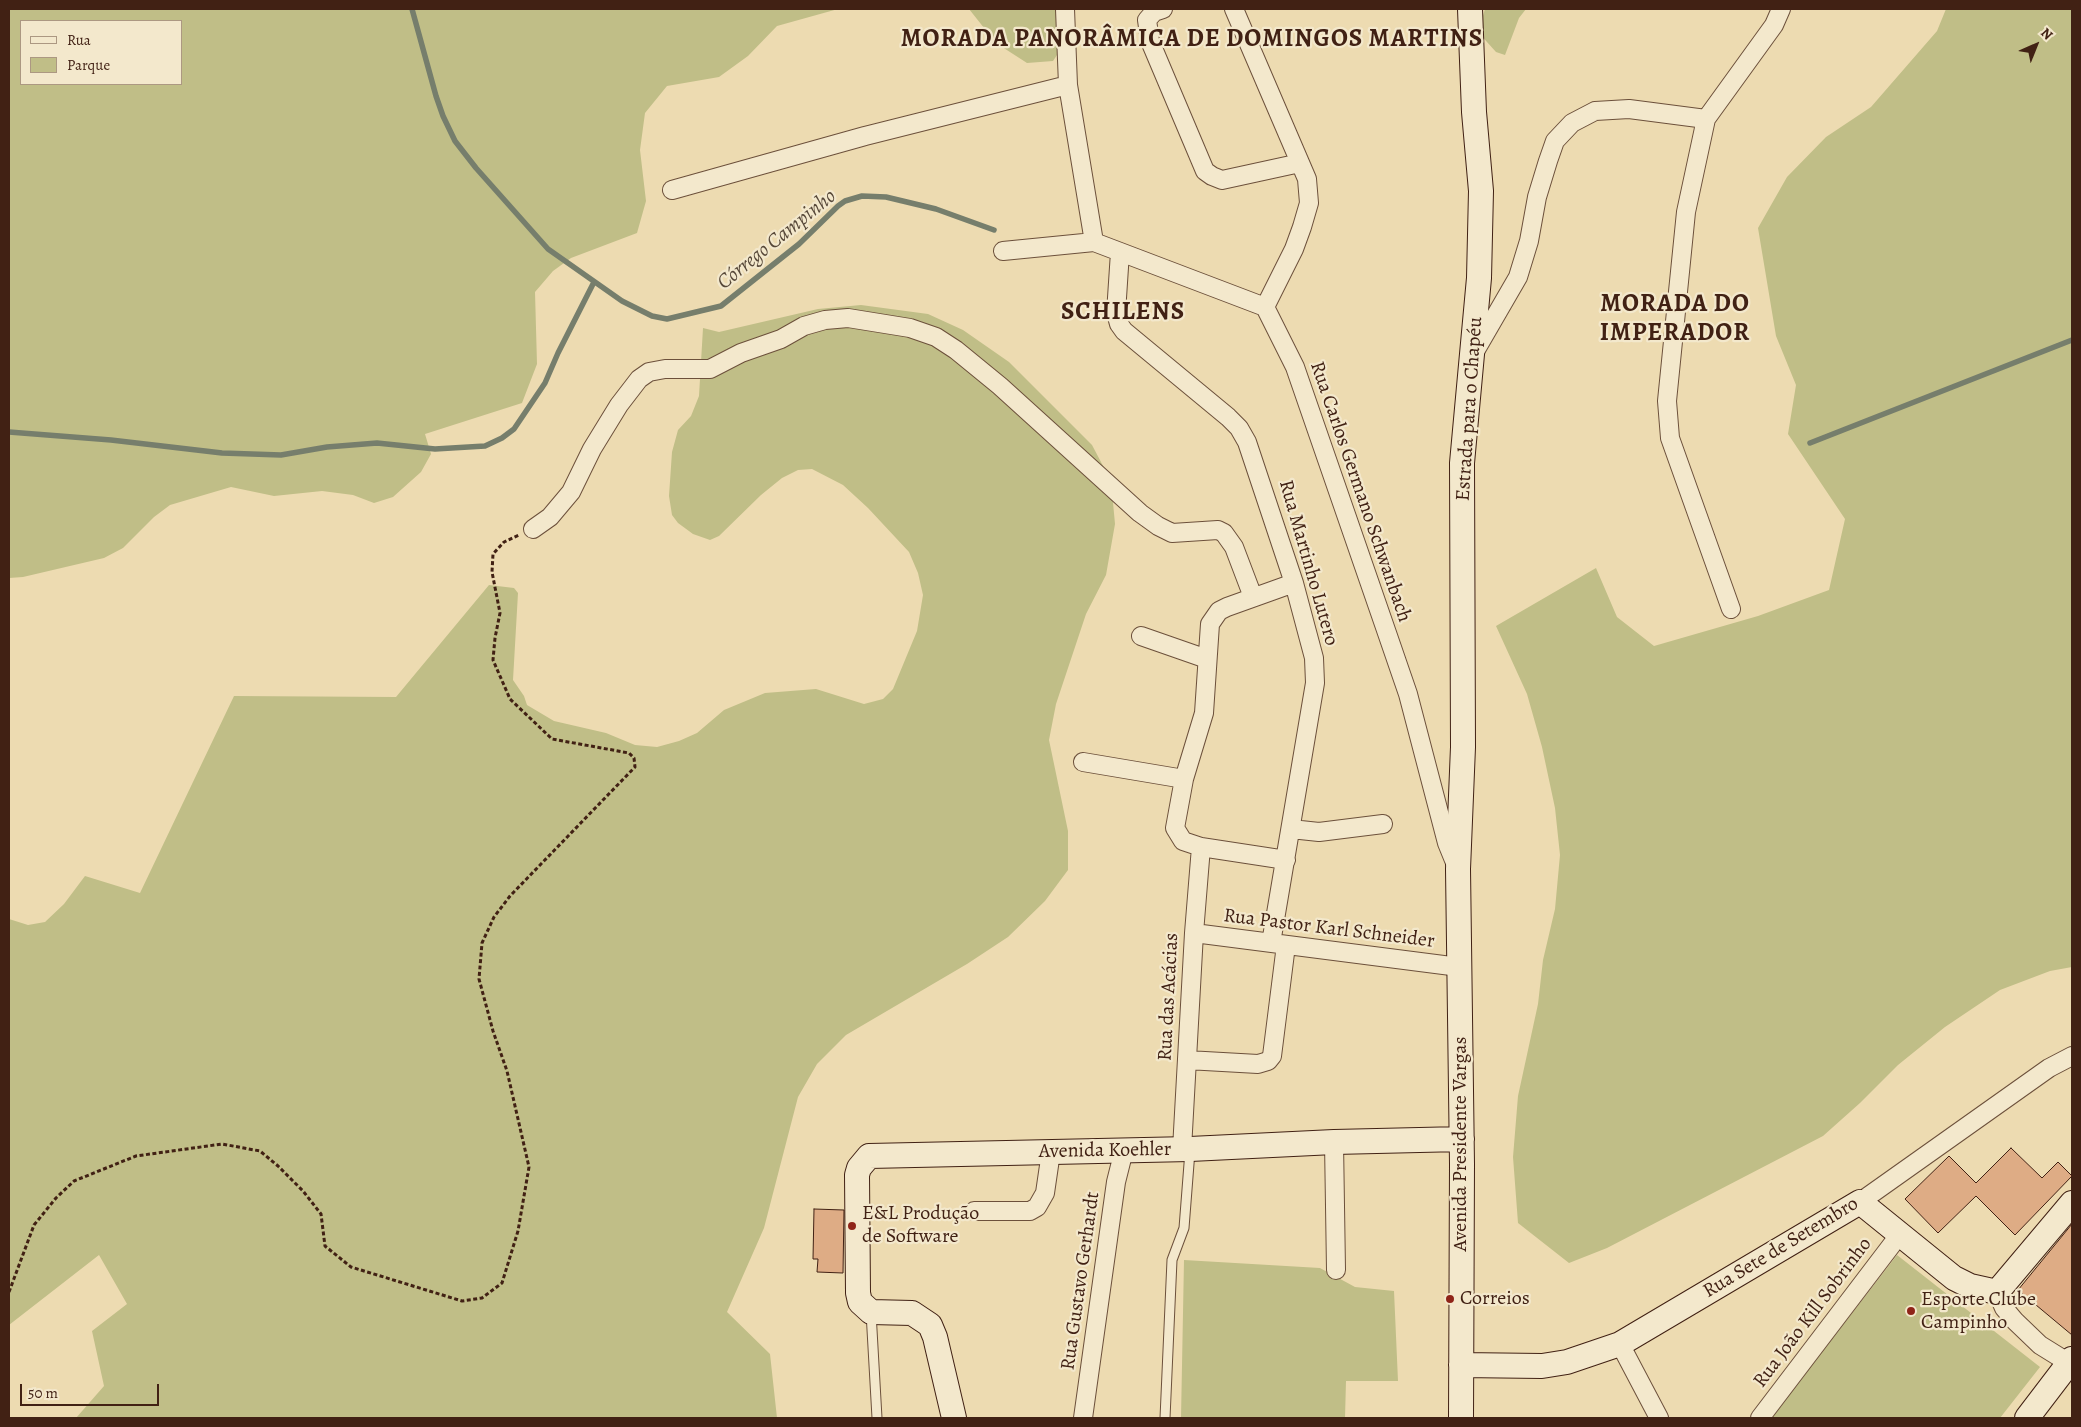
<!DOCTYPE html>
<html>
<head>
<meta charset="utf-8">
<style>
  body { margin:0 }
  #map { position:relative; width:2081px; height:1427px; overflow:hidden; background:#eddbb1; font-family:Alegreya,serif }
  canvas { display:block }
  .frame { position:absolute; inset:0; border:10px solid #412114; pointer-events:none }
  .legend { position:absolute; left:20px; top:20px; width:162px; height:65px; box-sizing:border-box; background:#f3e8cc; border:1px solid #ac9882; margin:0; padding:6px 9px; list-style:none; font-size:15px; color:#412114 }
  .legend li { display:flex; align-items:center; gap:10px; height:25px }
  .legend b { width:25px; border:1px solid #ac9882 }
  .north { position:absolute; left:2011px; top:20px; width:50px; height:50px; -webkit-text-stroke:4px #f3e8cc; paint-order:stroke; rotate:44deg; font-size:14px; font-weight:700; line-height:20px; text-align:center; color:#412114 }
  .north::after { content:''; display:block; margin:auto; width:18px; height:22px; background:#412114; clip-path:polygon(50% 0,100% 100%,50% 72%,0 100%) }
  .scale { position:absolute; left:20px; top:1384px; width:139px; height:22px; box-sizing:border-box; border:2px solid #412114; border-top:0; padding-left:6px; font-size:15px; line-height:18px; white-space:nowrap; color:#412114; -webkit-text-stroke:4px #f3e8cc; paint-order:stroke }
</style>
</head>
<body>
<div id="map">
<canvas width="2081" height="1427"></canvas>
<div class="frame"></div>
<ul class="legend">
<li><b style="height:6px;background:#f3e8cc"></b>Rua</li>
<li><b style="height:14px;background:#c0be87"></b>Parque</li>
</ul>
<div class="north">N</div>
<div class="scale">50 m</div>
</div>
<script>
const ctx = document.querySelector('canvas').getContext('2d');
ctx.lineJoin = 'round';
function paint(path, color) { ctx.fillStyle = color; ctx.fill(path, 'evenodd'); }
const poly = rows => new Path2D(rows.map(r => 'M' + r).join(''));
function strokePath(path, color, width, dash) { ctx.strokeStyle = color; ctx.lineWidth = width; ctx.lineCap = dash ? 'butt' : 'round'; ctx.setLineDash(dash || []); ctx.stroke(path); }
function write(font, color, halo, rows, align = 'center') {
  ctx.font = font + ' Alegreya,serif'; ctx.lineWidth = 4.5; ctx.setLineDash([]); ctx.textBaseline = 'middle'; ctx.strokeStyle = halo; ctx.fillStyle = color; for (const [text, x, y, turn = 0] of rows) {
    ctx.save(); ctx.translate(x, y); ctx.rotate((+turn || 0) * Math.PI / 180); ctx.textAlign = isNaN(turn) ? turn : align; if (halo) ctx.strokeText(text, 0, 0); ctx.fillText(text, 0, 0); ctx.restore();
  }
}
paint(poly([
  [9,9,838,9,777,26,748,56,719,77,667,86,645,113,640,150,646,201,637,233,571,258,553,271,535,292,537,364,522,403,425,434,431,454,421,472,393,497,374,503,353,495,322,491,274,496,231,487,170,505,154,517,123,548,104,558,23,577,9,578],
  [21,21,181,21,181,84,21,84],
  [969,9,1071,9,1075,28,1053,61,1027,63,996,43],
  [1485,9,1526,9,1519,18,1505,55,1496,52,1478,32],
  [1946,9,2072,9,2072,967,2050,971,2000,990,1945,1027,1898,1065,1860,1103,1823,1136,1607,1248,1569,1263,1518,1223,1513,1157,1518,1096,1538,1004,1543,960,1555,909,1560,855,1555,808,1542,747,1527,694,1496,626,1596,568,1617,617,1654,646,1758,616,1829,590,1845,519,1788,434,1796,385,1776,336,1758,228,1787,177,1826,137,1871,107,1937,31],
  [861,305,928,314,963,330,1009,362,1092,445,1111,481,1115,524,1106,575,1086,614,1056,704,1049,740,1068,831,1068,870,1045,901,1008,937,967,964,846,1035,817,1064,798,1097,764,1228,727,1312,770,1354,777,1418,76,1418,104,1386,92,1331,127,1304,99,1255,9,1325,9,919,28,925,45,922,64,904,85,876,140,893,234,696,396,697,489,585,514,588,518,593,513,680,524,696,527,705,554,721,606,733,635,745,657,747,679,741,697,733,724,710,765,693,816,689,864,704,883,699,893,689,917,631,923,595,918,573,909,552,868,508,843,485,812,469,798,470,782,478,761,495,719,536,710,540,693,534,678,523,672,515,669,496,672,452,678,430,691,416,699,396,703,328,719,332,818,309],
  [1897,1255,2040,1367,2000,1418,1771,1418],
  [1184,1260,1320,1268,1355,1287,1394,1291,1398,1381,1346,1381,1345,1418,1181,1418]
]), '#c0be87');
strokePath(poly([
  [412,9,436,96,443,116,455,141,476,168,548,249,622,301,652,316,667,319,721,306,799,244,838,206,845,201,862,196,886,197,936,209,994,230],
  [9,432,111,440,222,453,281,455,327,447,377,443,435,449,485,446,502,438,514,429,545,383,558,353,594,282],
  [1810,443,2072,340]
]), '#767e6c', 5.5);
const building = poly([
  [2011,1148,2042,1178,2058,1162,2072,1176,2015,1235,1976,1196,1938,1233,1905,1199,1949,1156,1976,1183,2011,1148],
  [814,1209,844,1210,843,1273,817,1272,818,1259,813,1259,814,1209],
  [2072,1224,2072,1335,2018,1290,2072,1224]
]);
paint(building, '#deac85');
strokePath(building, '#412114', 1);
const lane = poly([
  [871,1312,877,1418],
  [1165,1418,1172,1260,1184,1228,1190,1151]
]);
const street = poly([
  [1065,9,1068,85,1094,242,1265,307,1295,367,1387,633,1408,694,1447,843,1456,865],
  [1163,9,1154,12,1147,20,1150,41,1205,171,1212,176,1222,180,1300,163],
  [1234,9,1307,179,1309,203,1302,227,1294,249,1265,307],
  [672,190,865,136,1068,85],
  [1003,251,1094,242],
  [1120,252,1116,313,1119,324,1124,331,1228,417,1239,428,1247,442,1294,583,1314,658,1315,683,1271,943],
  [1474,353,1518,277,1529,241,1537,197,1548,161,1555,141,1572,123,1595,111,1629,109,1706,119],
  [533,529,550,517,571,492,592,449,619,405,639,379,649,372,665,369,710,369,741,353,781,339,804,326,825,320,848,318,910,328,936,337,956,350,1000,386,1140,513,1158,526,1172,533,1218,530,1224,533,1234,547,1253,597],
  [1731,609,1670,438,1667,401,1686,212,1706,119,1774,25,1781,9],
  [1141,636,1207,659],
  [1083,762,1184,779],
  [1291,829,1319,832,1383,824],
  [1286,860,1201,847,1183,841,1175,828,1184,779,1204,713,1210,624,1219,611,1227,607,1294,583],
  [1194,933,1459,967],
  [1187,1060,1258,1064,1268,1061,1272,1056,1286,945],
  [1334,1142,1336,1270],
  [1182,1149,1194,933,1201,847],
  [1860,1202,2049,1068,2072,1056],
  [974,1211,1030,1211,1037,1207,1045,1193,1051,1152],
  [1997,1292,2004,1308,2015,1321,2040,1345,2069,1363],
  [1620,1344,1659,1418],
  [1083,1418,1116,1182,1124,1150],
  [1760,1418,1900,1234]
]);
const secondary = poly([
  [1461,1365,1542,1366,1567,1362,1620,1344,1860,1202,1954,1278,1970,1286,1997,1292,2072,1203],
  [954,1418,935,1337,930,1325,912,1313,871,1312,860,1302,858,1293,857,1175,859,1168,869,1156,1190,1149,1334,1142,1462,1139],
  [1461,1418,1462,1164,1458,869,1463,747,1462,463,1479,278,1481,191,1474,112,1470,9],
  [2027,1418,2072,1359]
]);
strokePath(lane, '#6c503b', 11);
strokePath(street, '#6c503b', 20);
strokePath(secondary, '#412114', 26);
strokePath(poly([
  [9,1292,34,1225,56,1198,74,1181,136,1156,222,1144,260,1151,278,1166,303,1191,321,1214,325,1246,351,1267,462,1301,482,1298,502,1283,518,1231,529,1167,507,1071,493,1031,479,979,482,943,494,917,510,896,635,767,634,758,629,753,552,739,510,699,493,660,495,638,500,613,492,572,493,554,504,542,519,535]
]), '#412114', 3, [4, 2.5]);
strokePath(lane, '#f3e8cc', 9);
strokePath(street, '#f3e8cc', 18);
strokePath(secondary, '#f3e8cc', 24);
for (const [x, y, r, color] of [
  [852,1226,5,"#8f2418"],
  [1450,1299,5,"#8f2418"],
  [1911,1311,5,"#8f2418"]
]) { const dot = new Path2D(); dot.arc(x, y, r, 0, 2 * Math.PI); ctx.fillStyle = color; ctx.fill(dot); strokePath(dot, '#f3e8cc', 2); }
write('20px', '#412114', '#f3e8cc', [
  ["Estrada para o Chapéu",1470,409,-86],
  ["Rua Carlos Germano Schwanbach",1360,492,71],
  ["Rua Martinho Lutero",1308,563,74],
  ["Rua Pastor Karl Schneider",1329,929,7],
  ["Rua das Acácias",1169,997,-87],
  ["Avenida Presidente Vargas",1461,1144,-90],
  ["Avenida Koehler",1105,1151,-1],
  ["Rua Sete de Setembro",1781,1248,-31],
  ["Rua Gustavo Gerhardt",1081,1281,-82],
  ["Rua João Kill Sobrinho",1813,1313,-53]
]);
write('20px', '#412114', '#f3e8cc', [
  ["E&L Produção",862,1214],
  ["de Software",862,1237],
  ["Correios",1460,1299],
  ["Esporte Clube",1921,1300],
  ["Campinho",1921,1323]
], 'left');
write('italic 21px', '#574839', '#f3e8cc', [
  ["Córrego Campinho",777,240,-39]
]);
ctx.letterSpacing = '1px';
write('bold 25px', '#412114', '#f3e8cc', [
  ["MORADA PANORÂMICA DE DOMINGOS MARTINS",1192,40],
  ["MORADA DO",1675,305],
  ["IMPERADOR",1675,334],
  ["SCHILENS",1123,313]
]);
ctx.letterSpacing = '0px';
</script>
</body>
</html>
